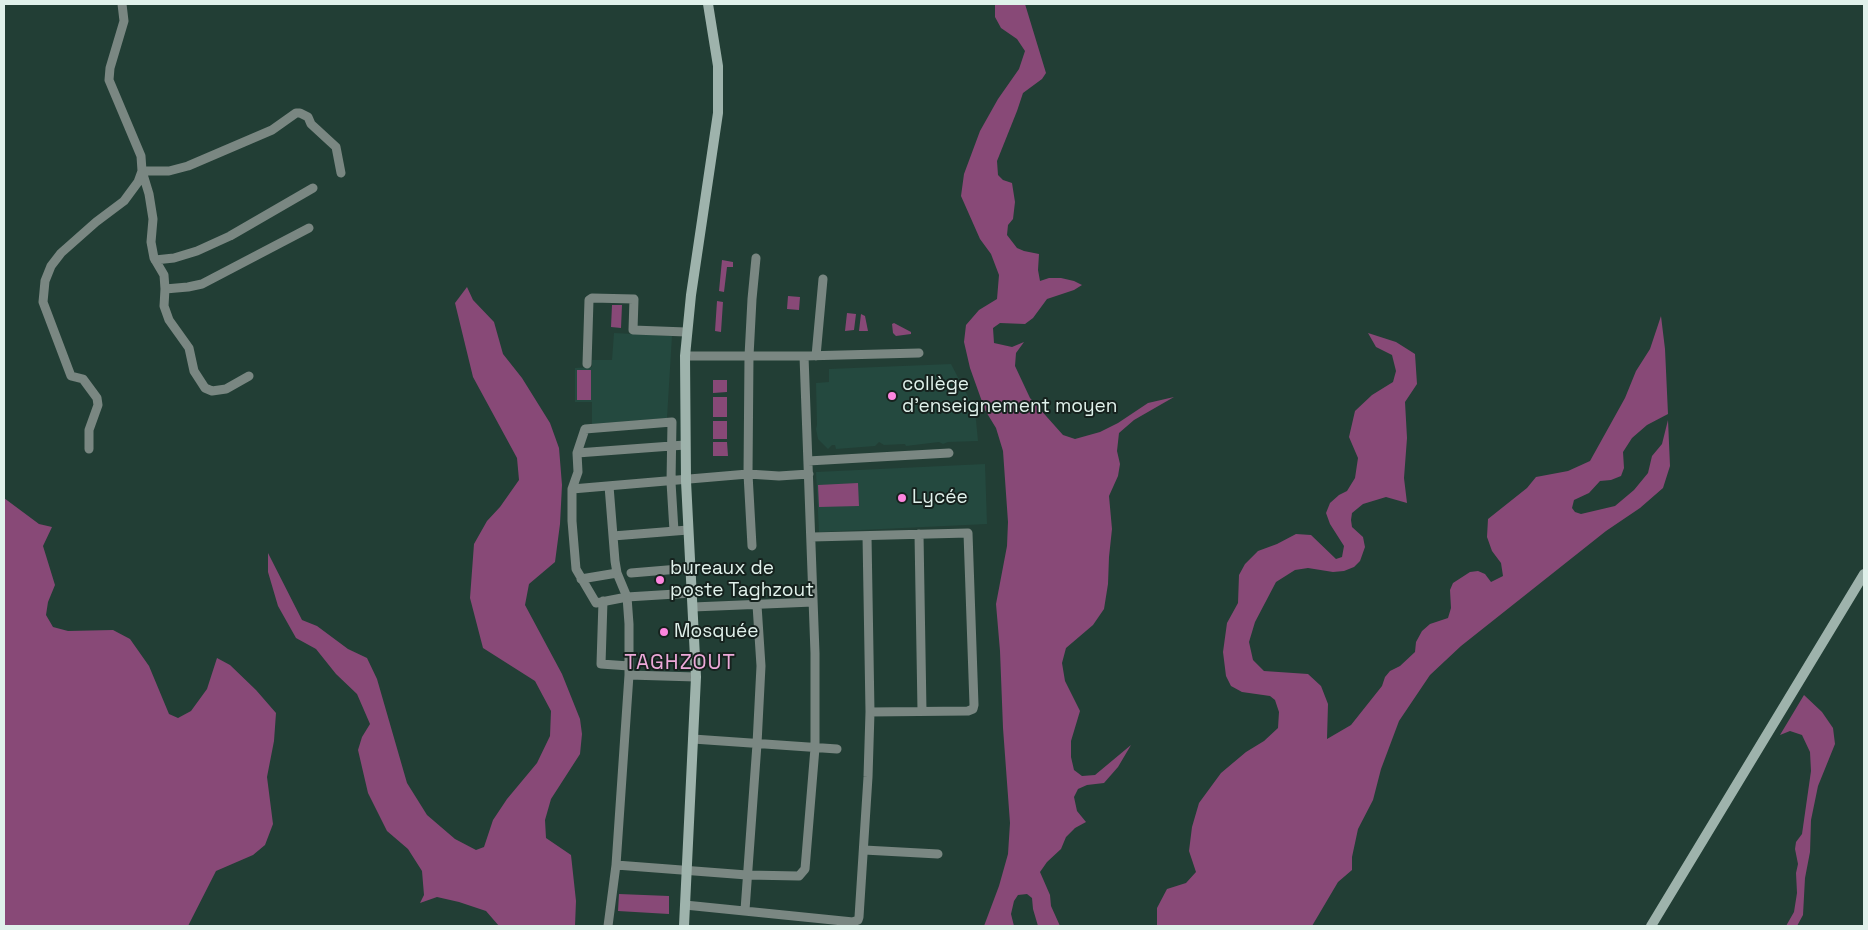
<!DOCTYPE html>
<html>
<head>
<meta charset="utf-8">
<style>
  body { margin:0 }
  #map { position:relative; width:1868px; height:930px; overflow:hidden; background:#223e35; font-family:"Space Grotesk",sans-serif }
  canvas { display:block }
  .frame { position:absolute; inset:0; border:5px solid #e0f1eb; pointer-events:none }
</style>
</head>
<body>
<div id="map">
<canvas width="1868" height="930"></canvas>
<div class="frame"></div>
</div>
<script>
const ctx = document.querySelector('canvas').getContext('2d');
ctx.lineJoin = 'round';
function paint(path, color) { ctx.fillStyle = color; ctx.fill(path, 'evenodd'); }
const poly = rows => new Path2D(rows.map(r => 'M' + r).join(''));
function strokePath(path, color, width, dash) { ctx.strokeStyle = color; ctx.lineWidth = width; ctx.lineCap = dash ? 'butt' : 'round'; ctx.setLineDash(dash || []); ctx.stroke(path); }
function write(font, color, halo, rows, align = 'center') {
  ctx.font = font + ' "Space Grotesk",sans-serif'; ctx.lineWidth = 4; ctx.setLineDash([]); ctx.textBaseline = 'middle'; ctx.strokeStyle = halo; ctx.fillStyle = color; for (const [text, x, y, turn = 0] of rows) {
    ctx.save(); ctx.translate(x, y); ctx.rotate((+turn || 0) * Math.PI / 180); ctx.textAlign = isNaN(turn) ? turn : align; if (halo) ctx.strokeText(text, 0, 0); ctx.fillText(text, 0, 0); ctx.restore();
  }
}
paint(poly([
  [614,333,672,336,667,418,592,424,592,402,575,402,575,368,592,367,592,360,612,360],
  [951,364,975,410,978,441,948,442,943,444,939,442,906,446,905,444,884,445,879,442,875,446,836,449,835,445,832,445,828,449,818,439,816,429,817,425,816,383,829,382,829,369],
  [985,464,987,524,819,532,816,472]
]), '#24493f');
paint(poly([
  [995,4,1025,4,1046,73,1042,79,1023,93,1017,111,997,161,998,175,1003,180,1012,183,1015,202,1013,219,1008,225,1007,235,1017,248,1024,251,1039,254,1038,270,1040,281,1049,278,1061,278,1074,281,1082,285,1074,290,1047,299,1033,318,1025,324,1000,323,993,328,994,343,1012,347,1024,342,1016,353,1015,366,1030,398,1063,435,1075,439,1100,432,1118,423,1148,403,1174,397,1134,420,1119,433,1117,451,1120,464,1118,476,1109,496,1112,529,1109,557,1108,584,1104,609,1093,625,1066,648,1062,663,1065,681,1080,711,1071,741,1071,757,1074,770,1082,776,1095,775,1131,745,1118,767,1104,783,1087,785,1078,789,1074,797,1077,811,1086,822,1075,828,1066,837,1061,849,1047,862,1040,872,1050,895,1051,906,1060,926,1038,926,1033,909,1032,898,1027,894,1018,895,1014,901,1011,914,1014,926,984,926,999,886,1008,854,1010,823,1003,728,1000,651,996,604,1007,546,1008,522,1003,451,996,428,985,410,970,368,964,342,966,325,979,310,997,299,999,275,991,254,980,239,961,196,964,174,980,131,998,99,1019,69,1025,51,1017,39,1001,28,995,17],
  [722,260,733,262,733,267,727,267,724,292,719,291],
  [467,287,473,300,494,322,503,354,522,378,550,423,559,448,562,485,560,524,555,562,529,584,525,605,562,674,580,719,582,734,580,754,551,799,545,820,546,838,571,855,576,901,575,926,499,926,486,911,459,902,437,897,420,903,424,895,422,871,408,849,387,831,368,793,358,750,362,737,370,724,357,694,336,674,316,649,296,638,278,606,268,572,268,553,302,620,317,626,348,649,367,658,377,679,407,783,427,815,455,839,476,850,484,847,493,820,507,799,537,763,550,736,551,711,535,681,483,648,470,598,474,544,487,521,500,507,519,480,517,458,473,377,455,303],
  [788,296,800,297,799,310,787,309],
  [717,301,723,302,721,332,715,331],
  [612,305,622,305,621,328,611,327],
  [847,313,856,314,854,330,845,331],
  [861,314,865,316,868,331,859,331],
  [1661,316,1665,349,1668,414,1647,425,1632,438,1623,452,1624,468,1621,476,1611,480,1600,481,1589,493,1574,500,1572,508,1575,512,1581,514,1615,506,1634,490,1648,473,1652,456,1662,444,1668,420,1670,466,1663,488,1640,508,1606,531,1461,646,1430,675,1399,721,1381,769,1373,800,1358,829,1352,857,1352,870,1338,882,1312,926,1157,926,1157,908,1167,889,1186,883,1196,872,1189,851,1192,827,1199,803,1221,773,1246,752,1264,741,1278,728,1279,712,1275,700,1270,696,1242,692,1231,686,1226,676,1223,652,1227,623,1238,603,1239,575,1245,564,1258,551,1277,544,1296,534,1311,535,1336,559,1342,557,1344,546,1330,524,1326,513,1330,503,1339,495,1347,491,1355,478,1358,458,1349,437,1355,411,1372,395,1393,382,1396,371,1392,355,1376,347,1368,333,1396,342,1415,354,1417,384,1405,402,1407,438,1404,478,1407,503,1386,497,1363,504,1352,513,1351,520,1352,527,1363,537,1365,547,1360,561,1354,567,1344,571,1333,572,1308,568,1295,570,1276,582,1255,622,1249,642,1253,660,1264,671,1308,674,1321,686,1328,704,1327,739,1351,725,1382,686,1385,677,1390,671,1400,666,1415,652,1416,642,1422,631,1430,624,1448,618,1451,608,1450,590,1453,583,1470,572,1478,571,1485,574,1491,582,1503,576,1501,563,1492,551,1487,537,1488,519,1527,488,1536,477,1568,471,1590,461,1625,398,1636,371,1650,349],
  [894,323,911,332,911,334,896,336,893,333,892,324],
  [577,370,591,370,591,400,577,400],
  [713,380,727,380,727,392,713,393],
  [713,397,727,397,727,417,713,417],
  [713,421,727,421,727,439,713,439],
  [713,442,727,442,728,456,713,456],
  [858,483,859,506,819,507,818,485],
  [4,498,39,524,52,527,43,546,55,585,48,602,46,615,53,627,68,631,113,630,130,639,149,666,169,714,178,718,191,711,207,689,217,658,230,665,256,690,276,713,274,741,267,777,273,824,265,845,253,855,216,871,188,926,4,926],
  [1804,695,1822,712,1833,728,1835,744,1818,786,1811,820,1810,852,1805,878,1803,915,1797,926,1786,926,1794,912,1797,893,1796,873,1798,864,1795,849,1796,842,1802,834,1811,771,1810,752,1802,735,1790,731,1780,735],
  [619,894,669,896,669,914,618,911]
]), '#884977');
strokePath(poly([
  [155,260,174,258,197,251,230,236,313,188],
  [165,289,188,287,202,284,309,228],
  [804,356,919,353],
  [816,356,823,279],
  [587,364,589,300,592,298,634,299,633,330,686,332],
  [249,376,226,389,212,391,205,388,194,371,189,348,169,320,164,306,165,289,164,275,154,258,151,242,153,219,149,194,142,171,169,171,188,166,272,130,296,113,300,113,308,117,311,124,336,147,341,173],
  [89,449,89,430,98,405,97,398,83,379,71,376,43,302,45,281,51,266,61,253,96,222,124,201,138,182,142,171,141,156,109,80,110,68,124,21,122,4],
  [577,453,685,445],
  [808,461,949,453],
  [572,489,748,474,779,476,809,474],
  [674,531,671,482,672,422,585,429,577,453,578,472,572,489,572,521,576,569,596,603,627,597,692,593],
  [919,534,922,711],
  [613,536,688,530],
  [812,537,968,533,974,705,973,709,968,711,870,712],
  [752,546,748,474,749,356,752,299,756,258],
  [631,573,691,568],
  [581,579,617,573],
  [603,601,601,664,629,666],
  [693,607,813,602],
  [629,675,696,677],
  [693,739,837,749],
  [864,850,938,854],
  [616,865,747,875,799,876,805,869,815,748,815,653,804,356,685,356],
  [685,905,853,922,858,920,859,917,868,777,870,712,867,536],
  [745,910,757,744,761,666,757,605],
  [608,926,616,865,629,675,629,624,627,597,617,573,615,561,609,486]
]), '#7a8782', 9);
strokePath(poly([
  [684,926,696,677,686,481,685,356,691,295,718,113,718,66,708,4],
  [1651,926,1864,574]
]), '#9eb3ac', 10);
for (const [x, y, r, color] of [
  [892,396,5,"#fe85df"],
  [902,498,5,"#fe85df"],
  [660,580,5,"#fe85df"],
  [664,632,5,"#fe85df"]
]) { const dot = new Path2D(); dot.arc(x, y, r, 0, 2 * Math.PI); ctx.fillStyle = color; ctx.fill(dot); strokePath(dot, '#16221e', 2); }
write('19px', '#e0f1eb', '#16221e', [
  ["collège",902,385],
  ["d'enseignement moyen",902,407],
  ["Lycée",912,498],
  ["bureaux de",670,569],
  ["poste Taghzout",670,591],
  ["Mosquée",674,632]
], 'left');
ctx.letterSpacing = '1px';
write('21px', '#eda9d9', '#16221e', [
  ["TAGHZOUT",680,663]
]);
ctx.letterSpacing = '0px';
</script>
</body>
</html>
